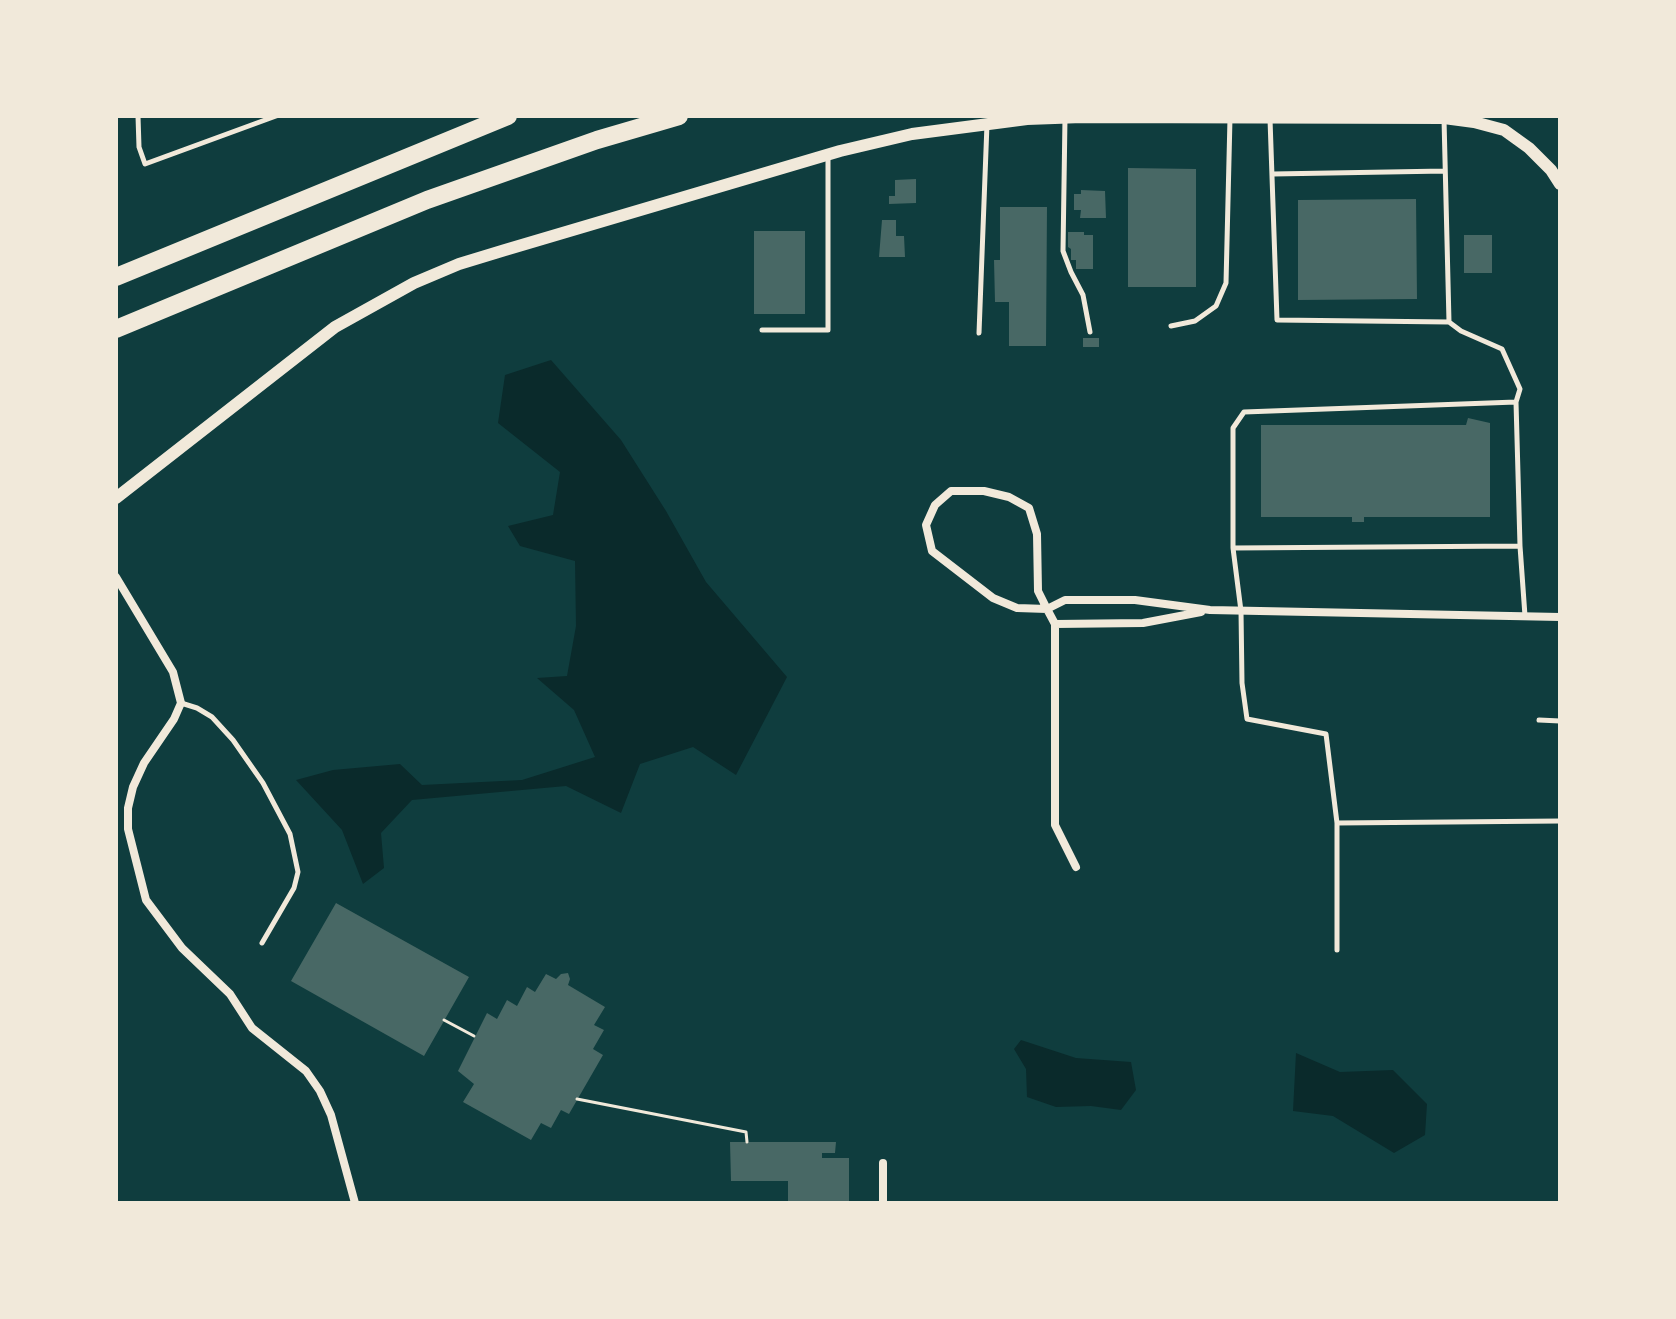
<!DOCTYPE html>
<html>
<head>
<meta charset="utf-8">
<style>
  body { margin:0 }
  #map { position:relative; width:1676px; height:1319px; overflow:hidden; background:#0f3d3e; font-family:"Archivo Narrow",sans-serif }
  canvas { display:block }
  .frame { position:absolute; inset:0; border:118px solid #f1e9da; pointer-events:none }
</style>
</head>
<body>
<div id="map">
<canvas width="1676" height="1319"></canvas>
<div class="frame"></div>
</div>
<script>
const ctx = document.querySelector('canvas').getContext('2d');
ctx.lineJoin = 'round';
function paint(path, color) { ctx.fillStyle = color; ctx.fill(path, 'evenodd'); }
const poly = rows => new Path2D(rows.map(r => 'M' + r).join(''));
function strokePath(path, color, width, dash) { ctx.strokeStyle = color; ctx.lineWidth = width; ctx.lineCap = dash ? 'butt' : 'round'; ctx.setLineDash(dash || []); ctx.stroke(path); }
paint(poly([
  [551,360,621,440,666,511,706,582,787,677,736,775,693,747,640,764,621,813,566,786,412,800,381,833,384,868,363,884,342,830,296,780,333,770,400,764,422,785,522,780,595,757,574,710,537,678,567,676,576,626,575,561,520,546,508,526,553,515,560,472,498,423,505,375],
  [1021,1040,1076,1058,1131,1062,1136,1090,1121,1110,1091,1106,1056,1107,1027,1097,1026,1069,1014,1049],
  [1296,1053,1340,1072,1393,1070,1427,1104,1425,1135,1394,1153,1333,1116,1293,1111]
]), '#0a2a2b');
paint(poly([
  [1128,168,1196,169,1196,287,1128,287],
  [916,179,916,203,889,204,889,196,895,196,895,180],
  [1081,190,1105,191,1106,218,1080,218,1081,210,1074,210,1074,194,1081,194],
  [1416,199,1417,299,1298,300,1298,200],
  [1000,207,1047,207,1046,346,1009,346,1009,302,995,302,994,260,1000,260],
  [882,220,896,220,896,236,904,236,905,257,879,257],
  [754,231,805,231,805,314,754,314],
  [1068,232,1084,232,1084,235,1093,235,1093,269,1076,269,1076,260,1071,260,1071,249,1068,247],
  [1464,235,1492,235,1492,273,1464,273],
  [1083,338,1099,338,1099,347,1083,347],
  [1468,418,1490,423,1490,517,1364,517,1364,522,1352,522,1352,517,1261,517,1261,425,1466,425],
  [336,903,469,977,424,1056,291,981],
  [568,973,570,979,568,985,605,1007,594,1025,604,1030,593,1049,603,1055,569,1114,561,1110,551,1128,541,1123,531,1140,463,1102,474,1084,458,1071,487,1013,497,1019,507,1000,517,1006,527,987,535,992,546,974,556,979,561,974],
  [730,1142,836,1142,835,1153,822,1153,822,1158,849,1158,849,1203,788,1203,788,1181,731,1181]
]), '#486865');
strokePath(poly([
  [444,1020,474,1036],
  [577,1099,746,1132,747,1142]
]), '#f1e9da', 3);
strokePath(poly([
  [138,116,139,147,145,164,276,116],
  [1065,118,1063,251,1071,272,1083,295,1090,332],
  [1270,119,1277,320,1449,322,1461,331,1502,349,1520,389,1516,402,1520,546],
  [1444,119,1449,322],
  [1273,174,1445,171],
  [1171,326,1195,321,1216,306,1226,283,1230,118],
  [762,330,828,330,828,156],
  [979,333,987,124],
  [1233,548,1233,428,1244,412,1516,402],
  [181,703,197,708,212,717,233,740,263,783,290,834,298,872,294,888,262,943],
  [1539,720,1560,721],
  [1337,823,1560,821],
  [1337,950,1337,823,1326,734,1247,719,1242,683,1241,611,1233,548,1520,546,1525,616]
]), '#f1e9da', 5);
strokePath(poly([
  [116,577,173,672,181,703,174,719,144,763,133,787,128,808,128,829,146,900,182,948,230,994,252,1028,306,1071,320,1091,331,1115,355,1203],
  [1055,624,1143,623,1201,612],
  [1076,867,1055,825,1055,624,1047,609,1038,591,1037,534,1029,508,1009,497,984,491,951,491,935,505,926,525,932,551,993,598,1017,608,1047,609,1065,600,1135,600,1210,610,1560,617],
  [883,1203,883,1163]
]), '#f1e9da', 8);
strokePath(poly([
  [116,498,335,327,414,283,459,264,505,250,840,151,912,134,1027,119,1082,117,1444,118,1474,122,1504,130,1529,148,1551,170,1560,184]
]), '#f1e9da', 12);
strokePath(poly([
  [116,277,508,116],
  [116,329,427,200,597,140,679,116]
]), '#f1e9da', 18);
</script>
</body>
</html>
